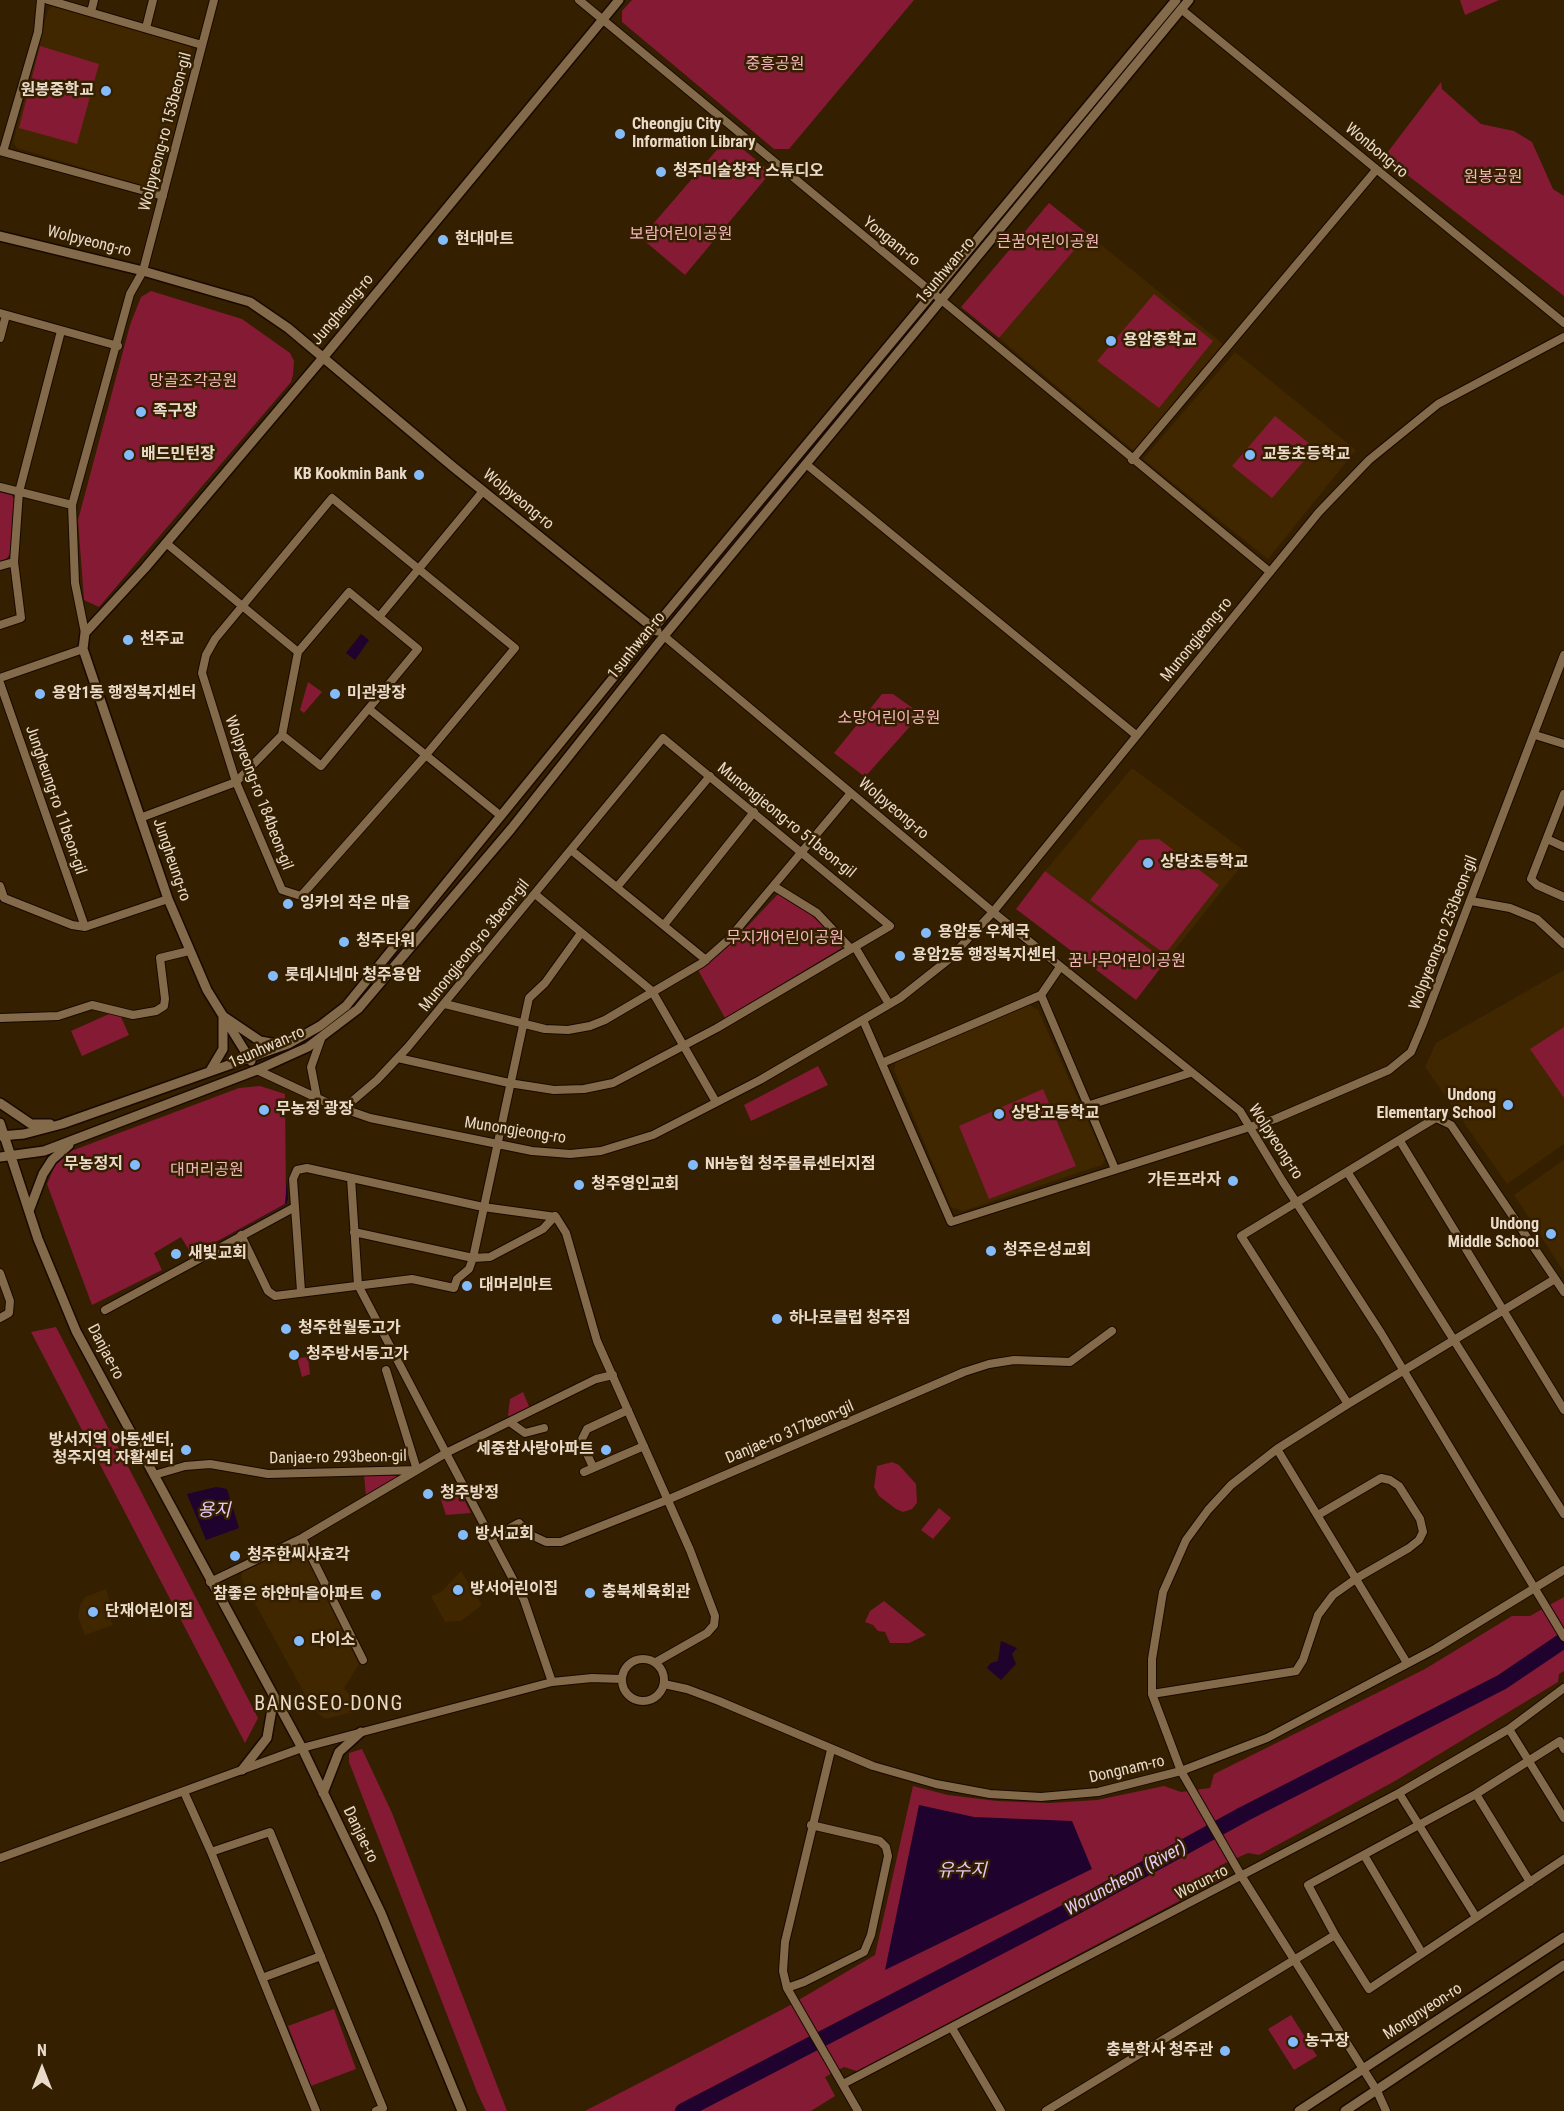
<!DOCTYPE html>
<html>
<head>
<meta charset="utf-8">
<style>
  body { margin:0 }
  #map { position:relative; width:1564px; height:2111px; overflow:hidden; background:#341f00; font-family:"Roboto Condensed",sans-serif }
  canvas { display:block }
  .north { position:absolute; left:12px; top:2039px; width:60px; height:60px; -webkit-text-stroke:4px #341f00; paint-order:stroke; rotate:0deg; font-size:16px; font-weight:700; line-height:24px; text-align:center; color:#e9dac9 }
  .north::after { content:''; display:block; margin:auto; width:21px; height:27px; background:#e9dac9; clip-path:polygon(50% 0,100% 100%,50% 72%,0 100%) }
</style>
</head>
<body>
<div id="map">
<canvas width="1564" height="2111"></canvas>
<div class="north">N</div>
</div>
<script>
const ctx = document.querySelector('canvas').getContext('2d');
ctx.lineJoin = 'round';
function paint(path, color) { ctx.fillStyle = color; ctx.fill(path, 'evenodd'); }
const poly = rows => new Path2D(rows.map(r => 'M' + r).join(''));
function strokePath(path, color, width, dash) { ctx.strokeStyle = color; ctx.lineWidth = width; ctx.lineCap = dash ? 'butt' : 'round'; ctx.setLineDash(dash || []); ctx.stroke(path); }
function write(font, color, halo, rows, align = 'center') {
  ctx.font = font + ' "Roboto Condensed","Noto Sans KR",sans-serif'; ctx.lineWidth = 5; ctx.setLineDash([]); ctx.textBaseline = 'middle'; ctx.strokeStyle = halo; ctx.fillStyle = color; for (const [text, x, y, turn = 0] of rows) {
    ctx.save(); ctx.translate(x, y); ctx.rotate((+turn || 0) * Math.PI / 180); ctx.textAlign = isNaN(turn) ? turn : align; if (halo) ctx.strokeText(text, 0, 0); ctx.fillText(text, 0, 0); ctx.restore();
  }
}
paint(poly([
  [52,6,189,44,194,56,160,183,153,189,17,148,13,142,48,10],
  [1088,234,1223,344,1134,451,999,338],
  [1235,352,1356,450,1268,559,1143,459],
  [1132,768,1250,855,1166,961,1045,871],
  [1564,970,1564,1144,1507,1184,1425,1067,1436,1043],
  [1030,1005,1038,1010,1105,1159,1102,1165,963,1211,951,1207,894,1070,896,1060],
  [1564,1160,1564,1272,1514,1195],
  [293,1546,303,1549,359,1664,344,1688,353,1699,354,1712,325,1719,313,1709,241,1578,243,1570],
  [461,1571,482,1605,461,1621,445,1622,431,1596,441,1592],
  [106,1589,111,1606,108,1614,113,1625,85,1635,78,1617,80,1605,85,1597]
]), '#412700');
paint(poly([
  [632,0,914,0,789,149,774,149,622,22,622,11],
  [1460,0,1499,0,1465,15],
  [40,46,99,64,77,144,19,128],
  [1441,82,1442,89,1481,124,1514,131,1532,142,1553,189,1564,196,1564,296,1384,157],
  [728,137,771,172,685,275,641,238],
  [1049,203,1088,234,999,338,961,307],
  [151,291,242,319,290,353,294,361,293,375,291,382,99,607,84,600,78,520,130,325,141,297],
  [1154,294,1213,341,1159,408,1097,361],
  [1275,416,1315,448,1272,498,1232,466],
  [0,491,12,495,15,501,11,553,6,559,0,561],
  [308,682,322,692,304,713,300,710],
  [882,694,893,694,921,714,865,777,834,753],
  [1159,839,1219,885,1165,954,1090,900,1139,840],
  [1045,871,1166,961,1136,1000,1016,909],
  [778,894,799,904,845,946,725,1018,698,970,743,931],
  [118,1010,129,1035,82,1056,71,1031],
  [1564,1027,1564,1098,1530,1049],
  [818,1066,828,1085,751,1121,744,1105],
  [260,1086,285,1094,286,1204,192,1255,181,1237,154,1253,162,1270,92,1305,47,1184,55,1165,71,1151,239,1088],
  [1043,1089,1076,1166,989,1199,959,1126],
  [56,1327,258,1718,245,1743,31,1332],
  [308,1357,310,1374,302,1377,297,1358],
  [523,1392,530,1409,511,1420,508,1415,510,1399],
  [892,1462,899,1465,916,1484,917,1503,912,1509,903,1512,896,1509,879,1496,874,1487,877,1466],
  [407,1472,366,1496,364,1475],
  [455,1482,471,1513,446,1515,441,1500,442,1492],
  [939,1508,951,1518,933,1539,921,1530],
  [1564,1597,1564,1671,1559,1674,1558,1682,1395,1781,1259,1855,1248,1853,1219,1866,1219,1880,857,2071,844,2067,825,2077,835,2096,811,2111,585,2111,785,2008,875,1955,913,1786,948,1795,997,1801,1049,1803,1097,1800,1164,1786,1181,1792,1210,1788,1214,1774,1425,1669,1512,1616,1530,1616],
  [884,1601,926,1635,909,1643,890,1643,885,1632,878,1631,873,1625,865,1622,870,1611],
  [362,1749,392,1813,507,2111,486,2111,477,2092,349,1762,349,1753],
  [334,2009,356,2069,311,2086,288,2026],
  [1291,2015,1317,2056,1294,2070,1268,2029]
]), '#851a35');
paint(poly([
  [361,634,369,640,355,660,346,653],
  [287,1180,288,1199,286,1204,192,1255,285,1204],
  [216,1487,227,1489,239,1528,206,1540,187,1494],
  [1001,1641,1017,1648,1012,1654,1016,1664,1001,1680,987,1668,991,1663,998,1661],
  [919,1805,974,1817,1072,1821,1092,1869,885,1970]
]), '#20022f');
strokePath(poly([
  [683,2111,1068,1911,1244,1814,1502,1682,1564,1640]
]), '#20022f', 16);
const minor = poly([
  [48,0,202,45],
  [579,0,1270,572],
  [1181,9,1564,323],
  [91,12,94,0],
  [146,28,153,0],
  [0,151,163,196],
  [3,152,38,32,41,0],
  [0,313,118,346],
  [0,338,6,315],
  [1132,460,1376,170],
  [806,464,1136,735],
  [0,487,72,505],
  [332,498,515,648,425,756,301,896,282,890,236,782,202,673,206,655,215,639,332,498],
  [166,543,298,652],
  [0,566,14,562],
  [349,592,418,649,321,766,282,735,298,652,349,592],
  [379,617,483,491],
  [0,625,21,618,14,562,19,492,61,331],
  [85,633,75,583,72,505,130,294,143,271,214,0],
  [664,636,993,912,1240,1111,1283,1182,1381,1333,1564,1637],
  [0,678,83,649],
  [0,683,85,927],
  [369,709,501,816],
  [1535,735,1564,744],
  [1564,794,1531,879,1537,885,1564,897],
  [140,818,236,782,282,735],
  [1547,839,1564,847],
  [571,850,706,960],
  [0,886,4,898,72,925,85,927,168,899],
  [617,887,710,776],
  [775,887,817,913,851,949],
  [535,894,652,991,716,1102],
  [1471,901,1510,908,1537,919,1564,944],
  [664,925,754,812],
  [855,947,889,1004],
  [1060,967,1041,995,1115,1169],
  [445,1004,545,1029,568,1030,590,1026,605,1020,702,963,728,940,851,793],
  [0,1018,58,1016,92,1005,133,1015,156,1011,164,1006,165,999,160,958,189,951],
  [863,1020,951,1222,1275,1119,1389,1070,1411,1052,1422,1026,1564,655],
  [882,1063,1041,995],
  [257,1070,330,1104,370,1118,532,1151,570,1154,601,1151,653,1135,760,1080,900,998,948,960,993,912,1319,512,1369,460,1438,404,1564,337],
  [317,1098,311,1067,321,1039],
  [1090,1105,1190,1073],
  [343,1109,377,1080,408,1047,663,738,890,926,717,1028,613,1083,584,1089,554,1090,509,1083,398,1058],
  [1400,1141,1564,1410],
  [1348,1173,1564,1514],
  [351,1178,358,1285,446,1453,596,1379,613,1375],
  [295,1207,301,1291],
  [354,1232,473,1258,490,1257,543,1229,555,1216],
  [241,1235,268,1291,275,1296,412,1279,454,1288,457,1279,469,1269,473,1258,529,998,545,983,581,933],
  [0,1273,10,1301,9,1313,0,1318],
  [105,1310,295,1207,293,1179,297,1170,307,1168,483,1207,556,1217,566,1233,597,1341,690,1550,715,1616,714,1625,707,1633,656,1662],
  [1348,1404,1241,1236,1424,1125,1436,1118,1451,1125,1564,1292],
  [511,1423,525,1433,544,1428],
  [1277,1449,1407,1663],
  [593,1467,581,1441,587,1429,628,1410],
  [584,1472,644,1446],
  [154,1475,185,1466,210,1464,268,1474,417,1470,386,1370],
  [302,1538,363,1660],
  [491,1538,519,1523,531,1535,546,1542,561,1542,667,1500,964,1372,989,1364,1014,1360,1070,1362,1112,1331],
  [210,1582,302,1538,446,1453,524,1600,552,1682],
  '622 1680a21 21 0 1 1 42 0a21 21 0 1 1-42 0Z',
  [664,1684,687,1689,719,1701,873,1766,936,1784,990,1794,1041,1797,1098,1792,1181,1771,1267,1738,1435,1649,1564,1570],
  [1152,1694,1296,1671,1303,1660,1318,1615,1333,1595,1357,1578,1409,1548,1419,1540,1423,1532,1420,1519,1399,1486,1390,1480,1381,1478,1318,1515],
  [1509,1729,1564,1818],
  [831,1750,785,1942,783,1971,787,1988,858,2111],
  [184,1792,211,1852,316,2111],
  [1399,1793,1476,1917],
  [1476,1794,1530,1882],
  [211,1852,270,1832,383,2108,376,2111],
  [1364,1855,1422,1953],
  [0,1858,302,1748,552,1682,592,1678,622,1679],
  [1335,1935,1308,1885,1476,1794,1560,1741,1564,1749],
  [262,1978,321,1956],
  [787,1988,804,1982,864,1952,871,1935,888,1856,886,1847,880,1841,811,1825],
  [952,2028,1001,2111],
  [843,2084,1399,1793,1509,1729,1564,1688],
  [1046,2111,1335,1935,1369,1989,1564,1859],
  [1386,2111,1377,2091,1242,1877,1181,1771,1152,1694,1152,1659,1163,1592,1186,1540,1208,1510,1231,1485,1277,1449,1348,1404,1555,1279]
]);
const tertiary = poly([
  [0,236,143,271,250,302,288,328,452,466,657,631],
  [251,1061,207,990,168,899,83,649,85,633,145,568,322,359,619,0],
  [210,1071,223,1049,223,1016,260,1041,282,1045],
  [0,1103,31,1124,50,1124],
  [0,1123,38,1239,76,1331,302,1748,381,1913,462,2111],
  [0,1136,24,1134,62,1124,288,1044,320,1026,346,1006,644,640,1176,0],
  [0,1157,44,1151,257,1070,308,1047,358,1009,511,829,664,636,1189,0],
  [29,1211,43,1174,52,1160,69,1145],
  [242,1770,267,1738,274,1697],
  [323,1793,339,1752,361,1732],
  [1299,2111,1564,1937],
  [1345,2111,1564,1965]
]);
strokePath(minor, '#190900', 10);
strokePath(tertiary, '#190900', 12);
strokePath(minor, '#836a4a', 8);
strokePath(tertiary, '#836a4a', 9);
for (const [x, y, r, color] of [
  [106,91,6,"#84bcfb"],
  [620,134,6,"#84bcfb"],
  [661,172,6,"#84bcfb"],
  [443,240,6,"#84bcfb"],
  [1111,341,6,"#84bcfb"],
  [141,412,6,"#84bcfb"],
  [129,455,6,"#84bcfb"],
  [1250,455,6,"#84bcfb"],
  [419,475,6,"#84bcfb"],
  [128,640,6,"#84bcfb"],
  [40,694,6,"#84bcfb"],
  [335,694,6,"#84bcfb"],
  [1148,863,6,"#84bcfb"],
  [288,904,6,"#84bcfb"],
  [926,933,6,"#84bcfb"],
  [344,942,6,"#84bcfb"],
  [900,956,6,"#84bcfb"],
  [273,976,6,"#84bcfb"],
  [1508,1105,6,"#84bcfb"],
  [264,1110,6,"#84bcfb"],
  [999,1114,6,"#84bcfb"],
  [135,1165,6,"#84bcfb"],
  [693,1165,6,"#84bcfb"],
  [1233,1181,6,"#84bcfb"],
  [579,1185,6,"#84bcfb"],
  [1551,1234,6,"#84bcfb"],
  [991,1251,6,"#84bcfb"],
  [176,1254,6,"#84bcfb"],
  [467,1286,6,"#84bcfb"],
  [777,1319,6,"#84bcfb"],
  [286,1329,6,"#84bcfb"],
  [294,1355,6,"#84bcfb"],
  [186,1450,6,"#84bcfb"],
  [606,1450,6,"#84bcfb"],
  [428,1494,6,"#84bcfb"],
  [463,1535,6,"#84bcfb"],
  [235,1556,6,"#84bcfb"],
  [458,1590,6,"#84bcfb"],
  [590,1593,6,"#84bcfb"],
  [376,1595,6,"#84bcfb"],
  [93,1612,6,"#84bcfb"],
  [299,1641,6,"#84bcfb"],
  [1293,2042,6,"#84bcfb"],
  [1225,2051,6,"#84bcfb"]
]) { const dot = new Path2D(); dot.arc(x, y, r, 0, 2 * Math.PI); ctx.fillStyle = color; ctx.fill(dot); strokePath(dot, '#341f00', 2); }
write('16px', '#f3b7bd', '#341f00', [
  ["중흥공원",775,65],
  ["원봉공원",1493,178],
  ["보람어린이공원",681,235],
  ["큰꿈어린이공원",1048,243],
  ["망골조각공원",193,382],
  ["소망어린이공원",889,719],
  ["무지개어린이공원",785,939],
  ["꿈나무어린이공원",1127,962],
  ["대머리공원",207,1171]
]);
write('bold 16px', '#e9dac9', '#341f00', [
  ["원봉중학교",94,91,"right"],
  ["Cheongju City",632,125],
  ["Information Library",632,143],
  ["청주미술창작 스튜디오",673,172],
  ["현대마트",455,240],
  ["용암중학교",1123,341],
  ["족구장",153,412],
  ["배드민턴장",141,455],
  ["교동초등학교",1262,455],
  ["KB Kookmin Bank",407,475,"right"],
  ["천주교",140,640],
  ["용암1동 행정복지센터",52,694],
  ["미관광장",347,694],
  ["상당초등학교",1160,863],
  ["잉카의 작은 마을",300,904],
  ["용암동 우체국",938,933],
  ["청주타워",356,942],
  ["용암2동 행정복지센터",912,956],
  ["롯데시네마 청주용암",285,976],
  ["Undong",1496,1096,"right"],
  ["Elementary School",1496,1114,"right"],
  ["무농정 광장",276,1110],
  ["상당고등학교",1011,1114],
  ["무농정지",123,1165,"right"],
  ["NH농협 청주물류센터지점",705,1165],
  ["가든프라자",1221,1181,"right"],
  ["청주영인교회",591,1185],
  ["Undong",1539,1225,"right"],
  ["Middle School",1539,1243,"right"],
  ["청주은성교회",1003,1251],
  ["새빛교회",188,1254],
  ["대머리마트",479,1286],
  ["하나로클럽 청주점",789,1319],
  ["청주한월동고가",298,1329],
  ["청주방서동고가",306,1355],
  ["방서지역 아동센터,",174,1441,"right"],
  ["청주지역 자활센터",174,1459,"right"],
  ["세중참사랑아파트",594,1450,"right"],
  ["청주방정",440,1494],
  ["방서교회",475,1535],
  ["청주한씨사효각",247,1556],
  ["방서어린이집",470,1590],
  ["충북체육회관",602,1593],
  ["참좋은 하얀마을아파트",364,1595,"right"],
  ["단재어린이집",105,1612],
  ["다이소",311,1641],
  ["농구장",1305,2042],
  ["충북학사 청주관",1213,2051,"right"]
], 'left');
write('16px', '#e9dac9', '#341f00', [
  ["Wolpyeong-ro 153beon-gil",166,132,-75],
  ["Wonbong-ro",1376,151,40],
  ["Wolpyeong-ro",89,242,14],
  ["Yongam-ro",891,242,39],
  ["1sunhwan-ro",946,271,-50],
  ["Jungheung-ro",343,310,-50],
  ["Wolpyeong-ro",518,500,39],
  ["Munongjeong-ro",1197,640,-51],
  ["1sunhwan-ro",637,646,-51],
  ["Wolpyeong-ro 184beon-gil",258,793,69],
  ["Jungheung-ro 11beon-gil",55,800,71],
  ["Wolpyeong-ro",893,809,40],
  ["Munongjeong-ro 51beon-gil",786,821,39],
  ["Jungheung-ro",171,860,71],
  ["Wolpyeong-ro 253beon-gil",1444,933,-69],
  ["Munongjeong-ro 3beon-gil",475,946,-51],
  ["1sunhwan-ro",267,1048,-24],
  ["Munongjeong-ro",515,1131,9],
  ["Wolpyeong-ro",1275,1142,57],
  ["Danjae-ro",105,1352,62],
  ["Danjae-ro 317beon-gil",790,1433,-23],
  ["Danjae-ro 293beon-gil",338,1458,-1],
  ["Dongnam-ro",1127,1770,-13],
  ["Danjae-ro",360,1835,64],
  ["Worun-ro",1202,1883,-27],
  ["Mongnyeon-ro",1423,2012,-33]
]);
write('italic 18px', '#e5c9f7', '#341f00', [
  ["용지",214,1511],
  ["유수지",962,1871],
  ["Woruncheon (River)",1126,1879,-29]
]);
ctx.letterSpacing = '1.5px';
write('20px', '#e9dac9', '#341f00', [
  ["BANGSEO-DONG",329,1705]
]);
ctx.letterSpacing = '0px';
</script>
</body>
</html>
